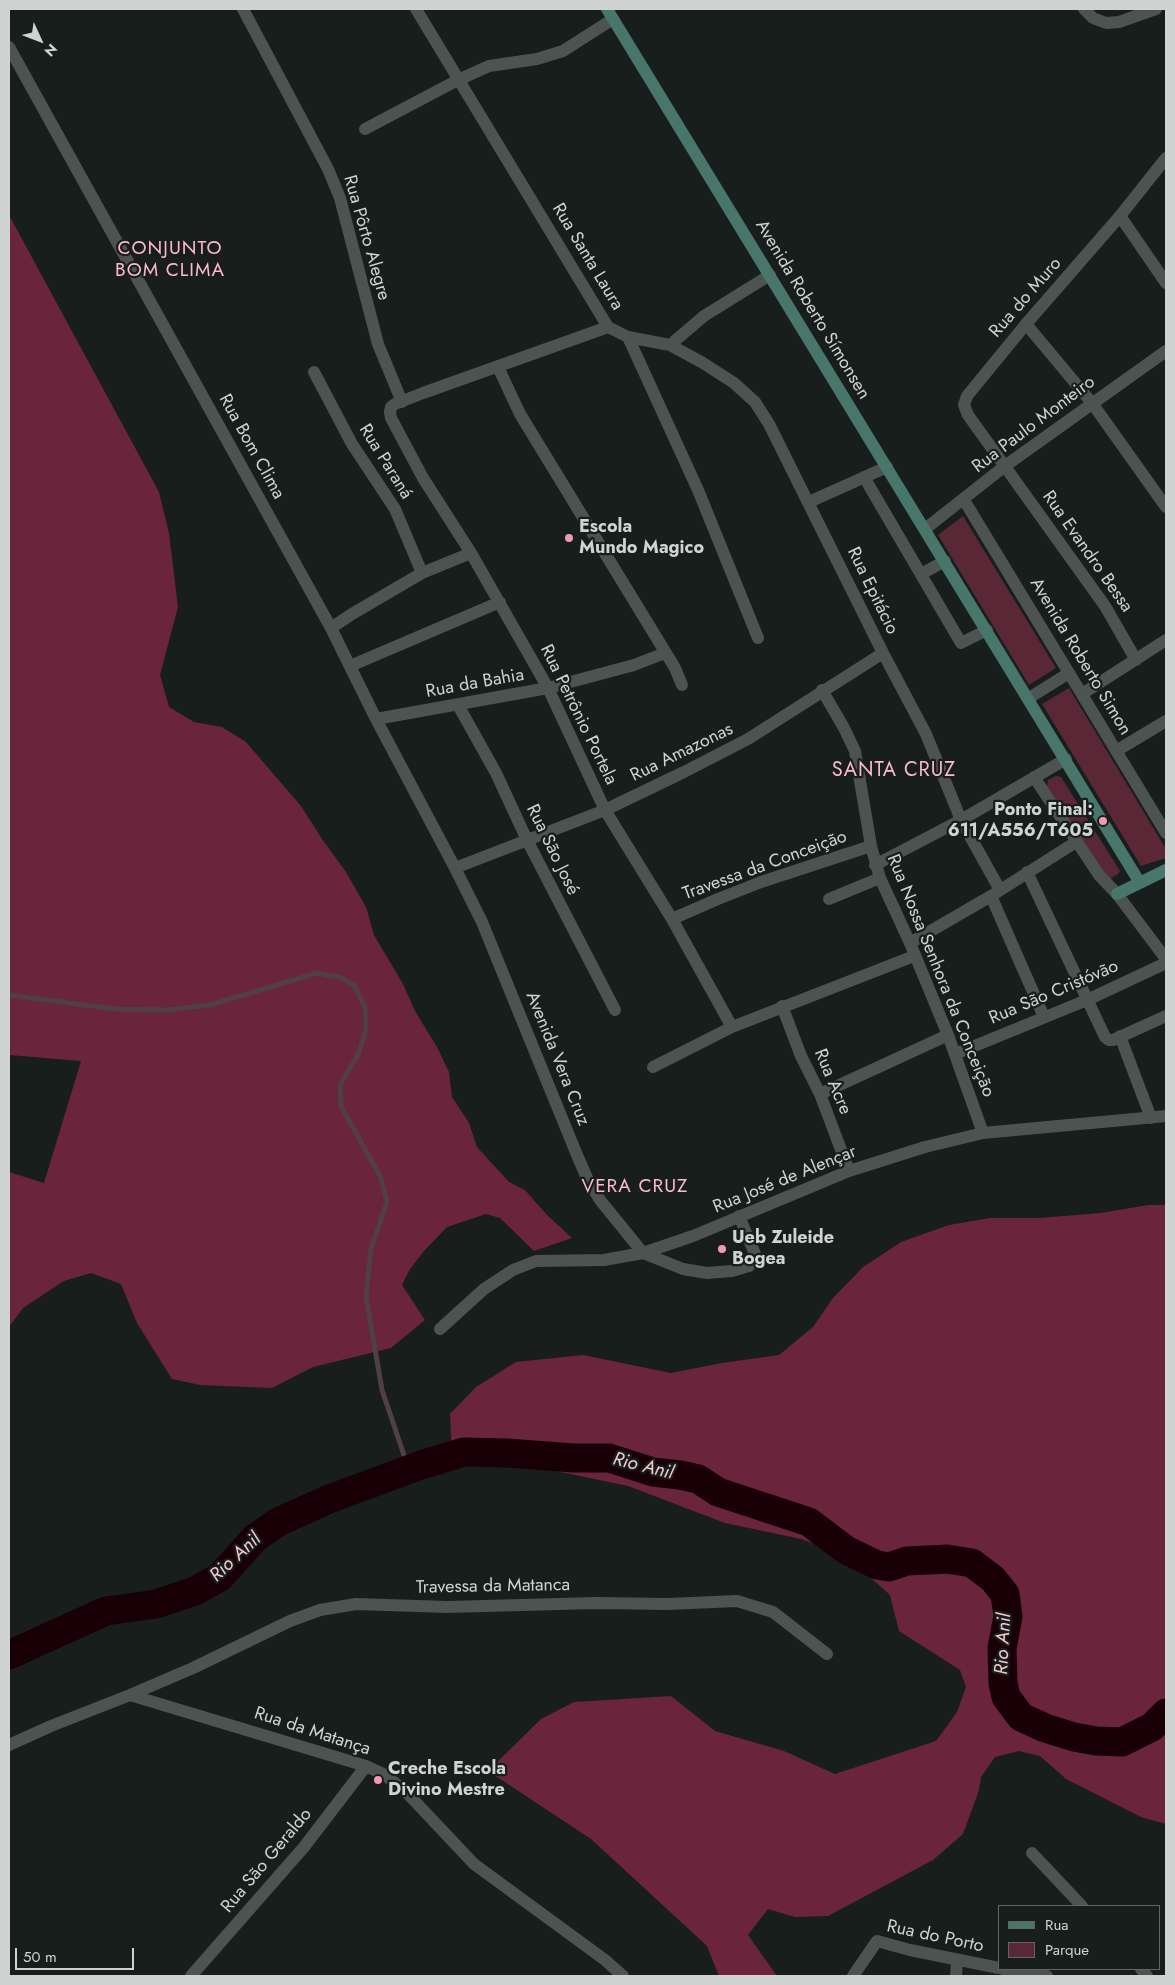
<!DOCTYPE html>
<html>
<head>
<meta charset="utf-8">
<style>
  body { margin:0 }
  #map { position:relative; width:1175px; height:1985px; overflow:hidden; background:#171e1c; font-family:Jost,sans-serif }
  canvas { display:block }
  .frame { position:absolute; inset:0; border:10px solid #cfd3d1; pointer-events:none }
  .legend { position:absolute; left:998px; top:1905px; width:162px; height:65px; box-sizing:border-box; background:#171e1c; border:1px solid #616664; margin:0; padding:6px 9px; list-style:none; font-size:15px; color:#cfd3d1 }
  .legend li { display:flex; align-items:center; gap:10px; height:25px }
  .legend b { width:25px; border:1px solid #616664 }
  .north { position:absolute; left:15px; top:15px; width:50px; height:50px; -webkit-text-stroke:4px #171e1c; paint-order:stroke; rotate:133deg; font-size:14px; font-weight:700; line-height:20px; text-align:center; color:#cfd3d1 }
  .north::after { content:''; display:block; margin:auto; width:18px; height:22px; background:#cfd3d1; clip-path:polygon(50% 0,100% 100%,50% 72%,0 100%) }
  .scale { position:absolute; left:15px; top:1948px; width:119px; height:22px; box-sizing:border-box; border:2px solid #cfd3d1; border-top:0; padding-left:6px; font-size:15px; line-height:18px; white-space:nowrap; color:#cfd3d1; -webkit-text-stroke:4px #171e1c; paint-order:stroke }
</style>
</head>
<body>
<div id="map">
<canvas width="1175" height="1985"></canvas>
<div class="frame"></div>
<ul class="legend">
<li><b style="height:6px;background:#48766a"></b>Rua</li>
<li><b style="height:14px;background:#5a2737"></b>Parque</li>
</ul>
<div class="north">N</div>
<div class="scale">50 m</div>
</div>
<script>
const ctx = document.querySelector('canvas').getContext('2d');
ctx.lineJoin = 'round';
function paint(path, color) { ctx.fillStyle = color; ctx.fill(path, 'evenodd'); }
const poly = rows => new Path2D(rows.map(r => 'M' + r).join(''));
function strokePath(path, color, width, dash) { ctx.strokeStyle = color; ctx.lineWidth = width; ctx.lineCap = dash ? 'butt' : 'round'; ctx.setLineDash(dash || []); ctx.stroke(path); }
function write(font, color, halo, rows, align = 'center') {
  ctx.font = font + ' Jost,sans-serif'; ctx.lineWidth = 4.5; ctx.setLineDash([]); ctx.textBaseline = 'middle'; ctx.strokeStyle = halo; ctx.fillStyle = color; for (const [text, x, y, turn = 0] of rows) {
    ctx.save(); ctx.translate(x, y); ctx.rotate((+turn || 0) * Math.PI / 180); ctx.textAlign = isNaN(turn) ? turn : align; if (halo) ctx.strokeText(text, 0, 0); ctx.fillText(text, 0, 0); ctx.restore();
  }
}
paint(poly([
  [963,516,1056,668,1029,685,938,535],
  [1069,688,1166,849,1166,858,1141,866,1042,704],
  [1056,776,1061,777,1120,871,1118,874,1110,879,1105,877,1047,786,1048,780]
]), '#5a2737');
paint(poly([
  [9,215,159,492,169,533,178,607,160,675,169,707,194,722,222,727,246,742,301,806,322,839,346,872,366,907,374,935,403,984,415,1011,437,1047,449,1072,452,1097,469,1123,477,1147,509,1182,525,1190,547,1215,572,1238,534,1251,500,1218,486,1214,447,1227,424,1251,410,1269,402,1285,425,1320,391,1348,313,1367,272,1388,200,1385,172,1379,137,1323,121,1284,91,1273,64,1281,23,1308,9,1327,9,1172,44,1183,81,1061,9,1055],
  [1148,1205,1166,1205,1166,1824,1141,1817,1066,1779,1040,1756,1019,1751,995,1757,981,1777,979,1790,963,1834,933,1860,828,1916,795,1917,768,1909,748,1935,777,1976,719,1976,707,1946,591,1839,488,1771,541,1719,574,1702,671,1696,715,1731,784,1751,835,1774,936,1741,957,1712,966,1687,960,1670,899,1631,890,1595,862,1570,832,1550,801,1539,725,1523,628,1486,551,1470,473,1462,452,1455,450,1414,476,1387,516,1362,583,1355,671,1373,722,1363,779,1355,813,1327,833,1298,863,1267,901,1242,949,1225,990,1218,1039,1218,1101,1213]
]), '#6a243c');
strokePath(poly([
  [9,995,115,1009,166,1010,210,1005,317,973,339,977,354,985,365,1007,366,1029,358,1055,340,1085,341,1106,381,1178,387,1202,371,1249,366,1296,382,1390,409,1470]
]), '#503f43', 5);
strokePath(poly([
  [9,1655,106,1611,156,1604,195,1591,220,1577,255,1538,278,1522,329,1499,421,1465,464,1452,507,1453,573,1458,609,1458,653,1472,680,1475,698,1479,718,1492,809,1522,846,1550,877,1565,889,1567,907,1561,929,1560,947,1559,972,1563,993,1579,1005,1594,1008,1616,1002,1648,1003,1683,1006,1697,1021,1717,1045,1728,1074,1737,1096,1741,1122,1742,1152,1727,1166,1713]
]), '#190006', 29);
strokePath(poly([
  [243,9,328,169,340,198,378,344,402,402],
  [416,9,608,327,628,337,670,345,703,363,734,383,755,402,769,424,883,653,926,734,961,820,1000,890],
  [1084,9,1093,18,1106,23,1119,22,1156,9],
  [9,47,331,628,376,719,455,868,482,922,577,1155,587,1178,600,1200,643,1253,683,1269,707,1273,732,1271,749,1266,754,1262,755,1254,739,1216],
  [365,129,458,80,489,66,537,59,563,51,613,19],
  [1120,216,1166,283],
  [1026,324,1092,403,1166,507],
  [608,327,423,393,395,404,391,407,390,412,391,418,423,478,471,553,548,688,605,810,672,919,732,1027],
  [628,337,698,490,758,638],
  [670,345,704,316,770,275],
  [498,367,520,414,675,668,682,685],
  [314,372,352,444,395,509,422,573],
  [864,477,961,643,987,630],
  [964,500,1166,833],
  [809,502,887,467],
  [925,529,1005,466,1166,351],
  [921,574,945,561],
  [331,628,352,614,422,573,471,553],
  [1136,660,1105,606,968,415,964,405,967,396,1026,324,1120,216,1166,158],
  [350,666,500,602],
  [822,690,844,728,855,751,871,846,880,878,910,943,948,1035,983,1133],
  [1082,694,1166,640],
  [1029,698,1069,673],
  [458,705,496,773,527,840,615,1010],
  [376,719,548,688,634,665,665,653],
  [1116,751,1166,721],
  [1034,777,1099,875,1117,894,1166,959],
  [875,865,961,820,1066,759],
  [455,868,605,810,684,772,748,739,883,653],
  [1027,872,1105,1037,1109,1040,1113,1040,1166,1016],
  [991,896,1044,1017],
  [829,899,880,878],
  [672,919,718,899,761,882,871,846],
  [910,943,991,896,1076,842],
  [782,1006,801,1056,820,1094,849,1171],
  [1120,1036,1151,1118],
  [955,1054,1087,1000,1166,963],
  [653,1067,732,1027,914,956],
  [820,1094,948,1035],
  [440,1329,484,1289,513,1270,536,1261,604,1260,643,1253,693,1236,849,1171,925,1147,983,1133,1166,1116],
  [130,1695,366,1766,385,1775,407,1793,474,1864,605,1960,623,1976],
  [9,1745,51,1726,130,1695,193,1668,290,1621,320,1610,356,1604,447,1607,596,1603,668,1604,737,1601,773,1612,827,1654],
  [1032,1853,1082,1906],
  [1003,1969,1047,1976],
  [1141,1969,1147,1976],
  [191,1976,304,1847,366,1766],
  [853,1976,877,1941,910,1950,999,1968],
  [956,1976,957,1961]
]), '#4c5351', 12);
strokePath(poly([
  [607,9,1140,883],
  [1117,894,1166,870]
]), '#48766a', 12);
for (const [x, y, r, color] of [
  [569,538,5,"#f19ab1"],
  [1103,821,5,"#f19ab1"],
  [722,1249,5,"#f19ab1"],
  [378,1780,5,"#f19ab1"]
]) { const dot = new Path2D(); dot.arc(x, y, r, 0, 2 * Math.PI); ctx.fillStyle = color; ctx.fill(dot); strokePath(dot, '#171e1c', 2); }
write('18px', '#cfd3d1', '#171e1c', [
  ["Rua Pôrto Alegre",366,238,74],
  ["Rua Santa Laura",587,257,59],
  ["Rua do Muro",1026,298,-49],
  ["Avenida Roberto Símonsen",812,310,59],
  ["Rua Paulo Monteiro",1034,425,-37],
  ["Rua Bom Clima",251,447,61],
  ["Rua Paraná",385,462,58],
  ["Rua Evandro Bessa",1087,552,55],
  ["Rua Epitácio",872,591,64],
  ["Avenida Roberto Simon",1080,657,59],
  ["Rua da Bahia",475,684,-10],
  ["Rua Petrônio Portela",578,715,64],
  ["Rua Amazonas",682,753,-26],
  ["Rua São José",552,850,64],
  ["Travessa da Conceição",765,866,-20],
  ["Rua Nossa Senhora da Conceição",940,976,68],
  ["Rua São Cristóvão",1054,993,-23],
  ["Avenida Vera Cruz",557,1059,68],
  ["Rua Acre",832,1082,67],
  ["Rua José de Alençar",785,1180,-22],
  ["Travessa da Matanca",493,1587,-1],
  ["Rua da Matança",312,1732,18],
  ["Rua São Geraldo",267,1861,-50],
  ["Rua do Porto",935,1937,12]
]);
write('bold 18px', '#cfd3d1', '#171e1c', [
  ["Escola",579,528],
  ["Mundo Magico",579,549],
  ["Ponto Final:",1093,811,"right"],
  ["611/A556/T605",1093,832,"right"],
  ["Ueb Zuleide",732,1239],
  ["Bogea",732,1260],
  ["Creche Escola",388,1770],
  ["Divino Mestre",388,1791]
], 'left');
ctx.letterSpacing = '1px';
write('19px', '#fcb9c9', '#171e1c', [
  ["CONJUNTO",170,249],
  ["BOM CLIMA",170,271],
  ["VERA CRUZ",635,1187]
]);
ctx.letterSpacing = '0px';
write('italic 19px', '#f7cad4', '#171e1c', [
  ["Rio Anil",643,1467,14],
  ["Rio Anil",236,1558,-43],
  ["Rio Anil",1004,1644,-87]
]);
ctx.letterSpacing = '1px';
write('20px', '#fcb9c9', '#171e1c', [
  ["SANTA CRUZ",894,771]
]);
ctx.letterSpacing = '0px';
</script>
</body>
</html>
